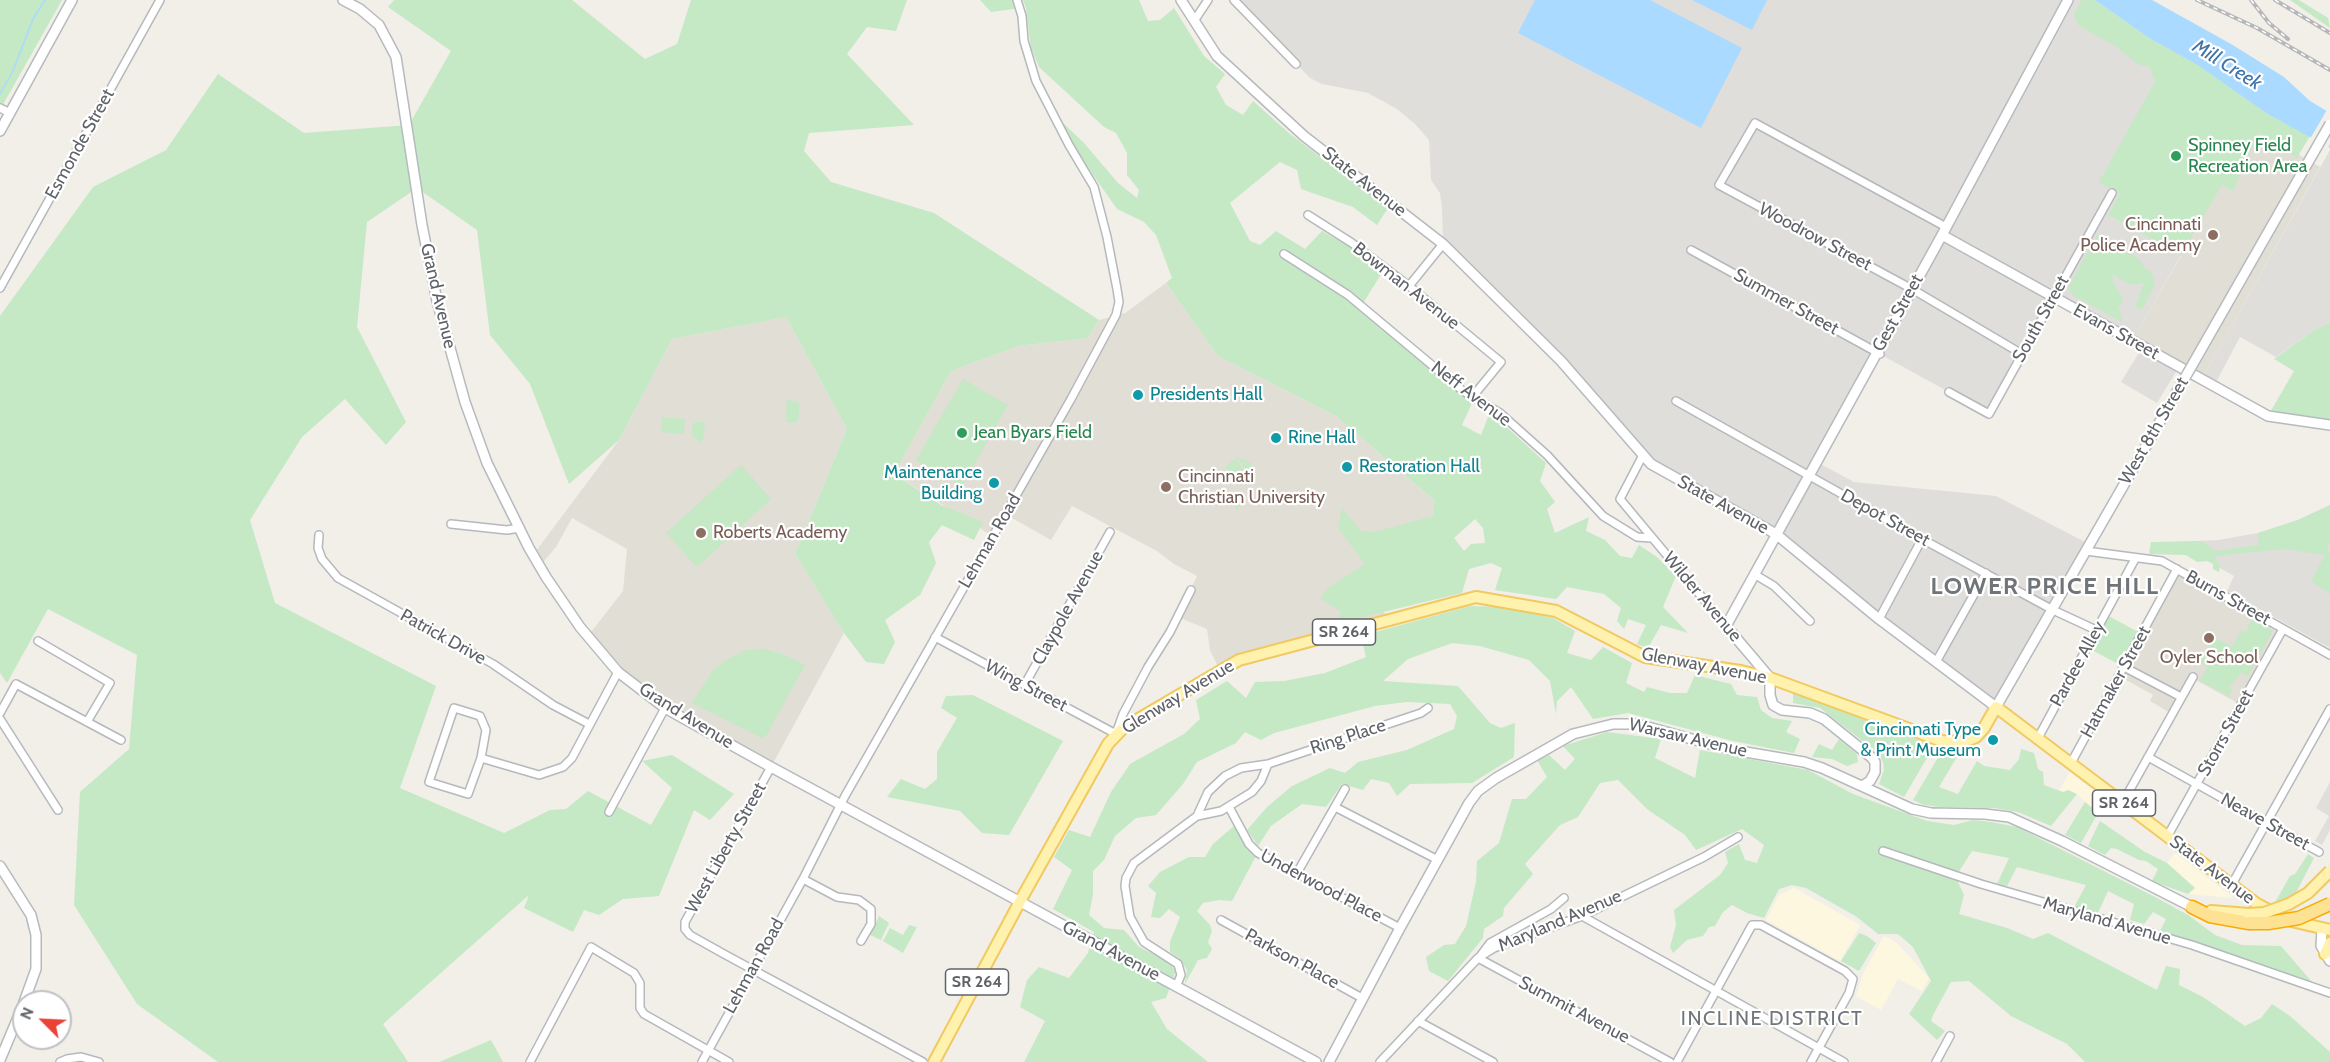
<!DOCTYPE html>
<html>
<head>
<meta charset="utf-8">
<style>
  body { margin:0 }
  #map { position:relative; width:2330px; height:1062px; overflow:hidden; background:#f1efe8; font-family:Cabin,sans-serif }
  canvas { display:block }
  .north { position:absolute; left:12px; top:990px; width:60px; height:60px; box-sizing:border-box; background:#fff; border:2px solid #bfc1c3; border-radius:50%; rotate:294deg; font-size:16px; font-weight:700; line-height:24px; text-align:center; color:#5f6368 }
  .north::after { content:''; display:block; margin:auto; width:21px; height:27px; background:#ea4335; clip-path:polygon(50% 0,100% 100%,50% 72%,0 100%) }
</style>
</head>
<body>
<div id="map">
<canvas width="2330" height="1062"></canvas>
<div class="north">N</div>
</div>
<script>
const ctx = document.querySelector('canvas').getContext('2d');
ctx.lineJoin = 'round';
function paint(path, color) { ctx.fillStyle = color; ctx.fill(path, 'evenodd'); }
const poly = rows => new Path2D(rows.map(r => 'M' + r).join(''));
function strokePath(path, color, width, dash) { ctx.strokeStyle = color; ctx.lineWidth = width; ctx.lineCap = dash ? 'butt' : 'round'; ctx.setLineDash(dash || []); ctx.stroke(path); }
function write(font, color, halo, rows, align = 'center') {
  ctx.font = font + ' Cabin,sans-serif'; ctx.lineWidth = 4.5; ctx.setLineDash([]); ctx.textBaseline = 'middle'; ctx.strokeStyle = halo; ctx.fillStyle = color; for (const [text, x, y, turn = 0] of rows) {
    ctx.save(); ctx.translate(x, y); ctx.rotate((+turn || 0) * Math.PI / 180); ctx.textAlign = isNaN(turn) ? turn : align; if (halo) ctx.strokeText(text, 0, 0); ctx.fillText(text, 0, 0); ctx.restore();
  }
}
paint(poly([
  [2070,772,2110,804,2104,815,2098,813,2077,794,2059,791],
  [2175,853,2232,896,2232,898,2188,894,2195,888,2167,863],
  [1794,888,1860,925,1840,961,1766,920,1779,895],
  [1884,936,1897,943,1929,978,1922,991,1898,979,1881,1010,1856,996,1863,974]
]), '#fef7e0');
paint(poly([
  [1234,0,2095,0,2171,54,2120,194,2108,215,2181,255,2132,341,2054,298,1989,414,1876,352,1817,462,1854,482,1996,496,2089,544,1996,707,1776,534,1661,471,1561,361,1443,244,1442,207,1440,193,1431,180,1429,140,1415,124,1397,109,1368,93,1322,84,1310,78],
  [2330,150,2330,322,2313,331,2276,357,2240,337,2214,386,2202,379],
  [2143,346,2179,367,2157,403,2121,382],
  [2330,505,2330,648,2227,591,2234,576,2173,542,2218,540,2258,533,2298,520],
  [2330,782,2330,830,2322,845,2315,841,2329,816,2316,808]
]), '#e0deda');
paint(poly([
  [2160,74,2320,167,2202,379,2132,341,2181,256,2108,215,2120,194,2099,182],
  [1166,283,1218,356,1336,416,1449,513,1380,531,1385,621,1220,671,1210,650,1207,629,1178,617,1197,576,1174,564,1157,551,1072,506,1051,540,1005,514,992,536,894,474,951,371,1018,346,1088,338,1099,320,1125,313],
  [786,317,847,429,795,554,844,633,771,767,646,694,588,636,623,591,627,549,572,518,556,547,540,566,533,555,619,440,672,339],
  [2177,569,2283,629,2241,705,2194,679,2172,714,2150,701,2153,695,2119,676]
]), '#e1ded6');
paint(poly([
  [0,0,62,0,0,110],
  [394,0,572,0,645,59,677,44,691,0,907,0,896,31,867,27,847,54,914,125,809,133,804,151,831,182,934,213,1099,320,1088,338,1018,346,951,371,894,474,941,505,983,522,974,540,942,525,929,542,936,563,920,595,885,620,895,642,884,664,866,662,844,633,795,554,847,429,786,317,672,339,619,440,569,484,530,384,490,335,477,230,417,188,367,222,357,327,406,422,386,445,345,399,302,437,250,520,275,603,436,686,400,788,504,833,550,810,566,809,588,791,651,825,672,788,642,761,672,755,734,794,710,820,694,810,659,896,623,899,599,915,584,910,573,932,524,908,529,895,383,1024,408,1062,218,1062,137,1004,74,905,80,792,129,749,137,655,48,609,7,683,0,673,0,316,93,187,166,150,218,74,304,133,409,125,451,51,388,7],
  [980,0,1017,0,1021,8,991,12],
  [1023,0,1139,0,1148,21,1160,20,1174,8,1204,56,1225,74,1216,87,1226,105,1243,115,1253,101,1290,134,1388,208,1377,225,1353,207,1301,189,1297,170,1280,162,1230,203,1250,241,1260,245,1276,231,1305,249,1322,231,1352,248,1383,271,1359,310,1472,403,1462,425,1481,435,1490,412,1546,463,1540,481,1555,502,1547,509,1555,533,1589,517,1586,531,1605,540,1620,556,1632,558,1639,545,1657,557,1676,576,1663,607,1688,633,1661,625,1648,648,1637,644,1646,625,1628,619,1624,629,1617,621,1621,608,1604,594,1567,587,1556,599,1495,590,1502,568,1491,563,1469,569,1462,593,1337,623,1341,612,1320,598,1329,587,1365,564,1338,528,1342,508,1361,531,1374,532,1434,516,1434,500,1336,416,1218,356,1166,283,1172,278,1156,235,1144,222,1117,209,1075,149,1061,121,1084,143,1118,183,1137,198,1139,190,1127,175,1127,153,1116,133,1104,127,1039,67,1031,48,1026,8],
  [1475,519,1483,528,1485,543,1471,544,1464,551,1454,538],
  [2082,0,2095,0,2149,38,2198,64,2266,113,2310,136,2297,158,2258,133,2233,191,2223,186,2226,178,2181,255,2108,215,2120,194,2099,182,2155,82,2150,67,2138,64,2114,45,2079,26,2074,14],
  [2290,0,2299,0,2328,18,2330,28],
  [2097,235,2138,258,2145,268,2151,271,2155,284,2142,310,2135,307,2144,283,2131,285,2112,274,2114,284,2123,299,2118,309,2122,316,2122,322,2074,296,2068,288],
  [2330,322,2330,425,2268,416,2294,371,2274,359,2313,331],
  [963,379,1008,405,962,486,916,460],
  [787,399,799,403,799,418,795,423,786,422],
  [662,417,685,419,684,434,661,432],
  [696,422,705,422,704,437,700,442,692,436,692,425],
  [1238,458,1246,460,1251,464,1253,471,1252,480],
  [1236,459,1251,482,1247,478,1241,480,1243,487,1225,467,1231,461],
  [741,465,771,499,697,567,666,533],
  [1229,492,1242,494,1238,511,1229,498],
  [2330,505,2330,539,2327,551,2330,552,2330,594,2311,581,2325,555,2284,549,2215,556,2220,566,2219,572,2213,569,2213,563,2208,561,2197,562,2186,555,2149,554,2151,542,2202,541,2216,551,2259,545,2258,533,2298,520],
  [1470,606,1501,607,1553,618,1575,631,1567,653,1591,660,1603,647,1632,663,1626,683,1644,692,1647,687,1670,693,1687,693,1695,675,1731,684,1737,695,1757,697,1761,710,1772,718,1792,721,1786,732,1800,739,1794,753,1733,741,1628,713,1593,719,1571,687,1557,701,1556,714,1550,681,1529,660,1480,646,1452,643,1408,659,1383,681,1458,686,1490,723,1501,728,1515,723,1514,757,1472,783,1410,784,1397,796,1389,783,1371,779,1363,790,1342,784,1326,807,1302,804,1271,826,1258,846,1247,830,1267,807,1292,786,1330,768,1345,773,1358,762,1407,750,1454,729,1457,716,1450,704,1407,702,1375,706,1274,733,1261,740,1245,732,1236,743,1197,762,1183,784,1156,815,1136,818,1115,836,1104,860,1093,871,1093,894,1089,915,1104,928,1124,930,1139,947,1166,960,1176,970,1166,998,1151,1002,1167,1029,1208,1062,1024,1062,1045,1021,1020,1007,1027,980,1039,967,1069,978,1088,953,1094,932,1053,909,1072,870,1054,857,1069,830,1090,837,1111,792,1130,764,1184,734,1200,719,1196,700,1227,681,1246,698,1255,682,1284,681,1325,673,1366,657,1361,636],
  [2105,614,2142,634,2124,667,2086,647],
  [2252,619,2273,631,2248,676,2242,672,2229,687,2232,690,2229,696,2200,681,2208,667,2200,662,2215,638,2232,647,2241,631,2246,632],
  [765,649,785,655,805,665,766,736,762,738,692,703,713,670,728,659,746,650],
  [1793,693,1934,746,1904,797,1879,784,1884,770,1883,762,1878,753,1820,708,1793,703],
  [973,695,1063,741,1009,835,982,833,960,811,887,797,901,779,925,789,937,779,937,752,957,718,941,708,946,696],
  [1607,732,1661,739,1655,758,1695,778,1700,750,1808,770,1853,794,1927,821,1954,825,1973,820,1991,822,2017,827,2155,897,2188,915,2215,935,2242,945,2281,946,2312,982,2196,942,2159,933,2166,919,2153,912,2144,924,2130,920,2134,904,2108,891,2097,915,2073,909,2086,885,2017,867,2007,886,1997,884,2009,858,1972,851,1958,873,1957,880,1964,895,1959,914,2007,928,2033,939,2048,933,2157,990,2166,966,2180,969,2179,985,2203,997,2245,1026,2261,1018,2272,1004,2290,1016,2330,1052,2330,1062,2085,1062,2067,1044,2011,1016,1969,981,1951,982,1933,1015,1931,1021,1945,1031,1937,1040,1909,1014,1931,981,1913,947,1898,934,1878,934,1857,917,1806,888,1792,885,1779,889,1764,918,1747,913,1732,905,1723,912,1715,926,1709,927,1703,936,1687,940,1673,953,1670,947,1676,925,1674,910,1720,875,1728,863,1725,852,1739,844,1745,860,1757,863,1764,845,1742,829,1696,850,1685,835,1647,809,1618,780,1600,783,1578,817,1560,825,1525,864,1533,874,1504,908,1503,916,1484,929,1483,938,1448,981,1429,971,1426,957,1444,945,1455,944,1466,926,1476,882,1477,861,1499,843,1512,799,1526,799,1547,777,1537,760,1549,755,1565,770,1575,759,1563,746],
  [1839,739,1857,754,1858,762,1847,766,1832,759,1812,757,1819,744,1832,750],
  [1943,749,1958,755,1939,787,1958,794,1977,761,1984,766,2010,770,2019,759,2021,749,2034,753,2038,769,2043,772,2044,785,2063,792,2068,790,2077,794,2051,826,2018,812,1994,808,1940,807,1924,805,1913,800],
  [2085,802,2098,813,2081,843,2065,835],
  [2100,821,2145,852,2167,863,2195,888,2188,894,2152,881,2158,869,2146,861,2139,860,2117,849,2111,848,2105,855,2088,846],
  [1235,825,1256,856,1232,901,1219,900,1203,903,1197,911,1210,925,1212,931,1208,942,1212,949,1207,958,1198,960,1185,984,1187,970,1179,958,1170,952,1170,942,1180,917,1169,909,1160,918,1151,917,1156,893,1148,886,1160,872,1189,857,1205,857,1213,844],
  [2308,854,2314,858,2287,910,2274,904,2290,876,2295,874],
  [879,916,889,923,881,940,870,935],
  [909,925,917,927,903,953,883,941,890,928,903,935],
  [1859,933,1867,936,1876,943,1859,971,1841,961],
  [491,1040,503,1062,439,1062]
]), '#c5e8c5');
paint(poly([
  [1535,0,1650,0,1742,48,1701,128,1518,33],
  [1692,0,1767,0,1752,30],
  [2095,0,2152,0,2231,44,2284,77,2310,101,2330,113,2330,148,2266,113,2198,65,2149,38]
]), '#aadaff');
paint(poly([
  [2328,108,2330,109,2330,144,2327,150,2310,139]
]), '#f1efe8');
strokePath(poly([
  [0,94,13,71,33,19,45,0]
]), '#aadaff', 1.5);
const street = poly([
  [1234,0,1296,64],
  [1194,21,1208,0],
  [0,108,10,113],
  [1308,215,1352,243,1409,286,1501,362,1473,396],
  [1946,227,1755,123,1719,185,1912,289,2022,354],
  [1691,250,1880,354],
  [1284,254,1348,295,1463,391,1500,413,1547,455,1603,516,1637,537,1651,538],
  [1409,286,1443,244],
  [0,288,160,0],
  [1949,392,1989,414,2112,193],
  [1676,401,1922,539,2053,610,2096,630],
  [1643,455,1620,499,1726,626],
  [451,524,507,530,520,528],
  [319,535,318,548,322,559,338,578,493,664,553,705,589,724],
  [2086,551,2162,561,2330,655],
  [1754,574,1774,586,1810,621],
  [1879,619,1922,539],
  [935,637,1116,734,1123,714,1148,667,1170,632,1191,590],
  [38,641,110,683,87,722],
  [1936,662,1986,573],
  [2124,667,2181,697],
  [1025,684,1110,532],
  [0,713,16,684,121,740],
  [0,719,58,810],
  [2038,738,2135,559],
  [2148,757,2319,852],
  [481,758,468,794,429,782,454,708,480,716,486,730,481,758,539,775,563,767,572,758,618,672],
  [2071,763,2177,569],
  [771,767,685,922,685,929,690,935,724,954,923,1062],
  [2123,802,2193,677],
  [1229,807,1249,844,1258,853,1400,928],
  [1335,807,1438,860],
  [609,812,665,708],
  [1197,816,1208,792,1225,776,1241,768,1268,764],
  [2167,837,2283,629],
  [1883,851,1981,884,2192,945,2330,993],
  [1297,873,1345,789],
  [803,879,837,897,859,900,871,909,871,924,861,941],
  [2231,886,2330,709],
  [1582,916,1844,1062],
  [1221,920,1362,998],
  [1481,955,1490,943,1551,909,1564,898],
  [1478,958,1670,1062],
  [1176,987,1181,975,1178,964,1144,942,1130,917,1125,886,1126,878,1134,863,1197,816,1221,811,1252,792,1261,781,1268,764,1421,713,1428,708],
  [1418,1021,1493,1062],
  [60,1062,67,1059,81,1057,99,1062],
  [530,1062,591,947,634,973,640,983,640,1008,644,1014,729,1062],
  [702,1062,803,879,845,796,1071,399,1116,315,1119,302,1117,289,1107,237,1094,187,1069,145,1036,81,1024,41,1022,16,1017,0],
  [1380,1062,1478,958,1494,948,1582,916,1704,857,1738,837],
  [1677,1062,1752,925,1761,925,1845,971,1853,979,1849,993,1811,1062],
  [1936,1062,1950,1036]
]);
const secondary = poly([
  [343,0,360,9,379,25,396,57,422,225,437,301,465,402,487,463,529,548,546,577,580,627,618,672,665,708,771,767,1316,1062],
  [1181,0,1217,56,1304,136,1443,244,1561,361,1651,464,1776,534,1879,619,1996,707,2118,495],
  [0,131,72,0],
  [1942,235,2268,416,2330,425],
  [1862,786,1870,781,1875,772,1875,762,1871,757,1824,719,1810,713,1782,710,1773,705,1770,695,1770,678,1726,626,1942,235,2068,0],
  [0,866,31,915,36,935,36,969,24,1002],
  [2322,929,2321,946,2330,961],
  [0,1060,24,1003],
  [1329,1062,1400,928,1469,803,1478,791,1496,778,1573,734,1613,724,1637,724,1728,749,1804,762,1822,768,1912,809,1931,813,1985,814,2009,817,2062,841,2192,907]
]);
const primary = poly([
  [2211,911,2249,914],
  [2325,954,2330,943],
  [934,1062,1024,894,1108,744,1123,728,1239,660,1476,597,1556,611,1645,657,1741,671,1770,678,1942,741,1963,742,1976,737,1984,728,1996,707,2257,904,2287,920,2330,930]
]);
const highway = poly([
  [2192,907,2210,916,2249,923]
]);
strokePath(street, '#b5b8bc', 10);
strokePath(secondary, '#b6babf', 12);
strokePath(primary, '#f2c960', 14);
strokePath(highway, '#f9ab00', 15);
strokePath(street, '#fff', 7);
strokePath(secondary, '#fff', 9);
strokePath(primary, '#fff2af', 10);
strokePath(highway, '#fde293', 12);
const rail = poly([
  [2197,0,2257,28,2330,70],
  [2251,0,2269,23,2288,39],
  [2275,0,2330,33]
]);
strokePath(rail, '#b6b7b8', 4);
strokePath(rail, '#fff', 1.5, [4.5]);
const secondaryBridge = poly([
  [2118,495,2330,124]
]);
const primaryBridge = poly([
  [2249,914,2264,913,2289,904,2308,893,2330,871]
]);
const highwayBridge = poly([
  [2249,923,2268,923,2299,918,2330,904]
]);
strokePath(secondaryBridge, '#b6babf', 12, []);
strokePath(primaryBridge, '#f2c960', 14, []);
strokePath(highwayBridge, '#f9ab00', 15, []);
strokePath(secondaryBridge, '#fff', 9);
strokePath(primaryBridge, '#fff2af', 10);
strokePath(highwayBridge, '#fde293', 12);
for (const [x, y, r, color] of [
  [2176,156,6,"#2e9e5b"],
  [2213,235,6,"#8d6e63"],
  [1138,395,6,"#0f9aa8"],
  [962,433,6,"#2e9e5b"],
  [1276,438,6,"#0f9aa8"],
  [1347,467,6,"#0f9aa8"],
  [994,483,6,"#0f9aa8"],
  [1166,487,6,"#8d6e63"],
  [701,533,6,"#8d6e63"],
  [2209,638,6,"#8d6e63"],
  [1993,740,6,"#0f9aa8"]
]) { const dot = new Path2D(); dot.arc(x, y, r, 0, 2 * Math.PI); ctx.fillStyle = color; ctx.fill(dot); strokePath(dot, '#fff', 2); }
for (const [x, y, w] of [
  [1344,632,63],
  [2124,803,63],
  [977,982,63]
]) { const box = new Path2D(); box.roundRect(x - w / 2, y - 13, w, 26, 4.5); ctx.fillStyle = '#fff'; ctx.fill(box); strokePath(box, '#5f6368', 1.5); }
write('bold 16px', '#5f6368', null, [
  ["SR 264",1344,632],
  ["SR 264",2124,803],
  ["SR 264",977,982]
]);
write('18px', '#5f6368', '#fff', [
  ["Esmonde Street",80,144,-61],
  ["State Avenue",1364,182,38],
  ["Woodrow Street",1815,237,28],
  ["Bowman Avenue",1406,286,38],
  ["Grand Avenue",438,296,77],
  ["Summer Street",1786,302,29],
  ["Gest Street",1898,313,-61],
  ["South Street",2041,319,-61],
  ["Evans Street",2116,332,29],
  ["Neff Avenue",1471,394,37],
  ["West 8th Street",2154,431,-60],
  ["State Avenue",1723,505,29],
  ["Depot Street",1885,518,29],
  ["Lehman Road",990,541,-60],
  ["Wilder Avenue",1702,597,50],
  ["Burns Street",2228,598,29],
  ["Claypole Avenue",1068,608,-61],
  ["Patrick Drive",443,637,29],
  ["Pardee Alley",2078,664,-61],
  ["Glenway Avenue",1704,666,11],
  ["Hatmaker Street",2116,682,-61],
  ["Wing Street",1026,686,28],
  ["Glenway Avenue",1178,697,-31],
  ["Grand Avenue",686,716,32],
  ["Storrs Street",2226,733,-61],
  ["Ring Place",1348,737,-18],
  ["Warsaw Avenue",1688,738,13],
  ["Neave Street",2265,822,29],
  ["West Liberty Street",726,848,-61],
  ["State Avenue",2212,870,37],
  ["Underwood Place",1321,886,28],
  ["Maryland Avenue",1560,921,-23],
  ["Maryland Avenue",2107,921,16],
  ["Grand Avenue",1111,951,28],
  ["Parkson Place",1292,959,29],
  ["Lehman Road",754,966,-61],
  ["Summit Avenue",1574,1010,28]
]);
write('18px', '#27864d', '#fff', [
  ["Spinney Field",2188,146],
  ["Recreation Area",2188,167],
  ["Jean Byars Field",974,433]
], 'left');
write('18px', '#785e54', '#fff', [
  ["Cincinnati",2201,225,"right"],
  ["Police Academy",2201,246,"right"],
  ["Cincinnati",1178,477],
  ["Christian University",1178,498],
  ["Roberts Academy",713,533],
  ["Oyler School",2209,658,"center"]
], 'left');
write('18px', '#0d838f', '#fff', [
  ["Presidents Hall",1150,395],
  ["Rine Hall",1288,438],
  ["Restoration Hall",1359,467],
  ["Maintenance",982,473,"right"],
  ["Building",982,494,"right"],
  ["Cincinnati Type",1981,730,"right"],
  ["& Print Museum",1981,751,"right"]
], 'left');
write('italic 20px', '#4174aa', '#fff', [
  ["Mill Creek",2227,65,32]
]);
ctx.letterSpacing = '1.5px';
write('20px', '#70757a', '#fff', [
  ["INCLINE DISTRICT",1772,1019]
]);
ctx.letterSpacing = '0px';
ctx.letterSpacing = '1.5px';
write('bold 24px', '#70757a', '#fff', [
  ["LOWER PRICE HILL",2045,587]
]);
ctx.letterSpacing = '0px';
</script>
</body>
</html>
